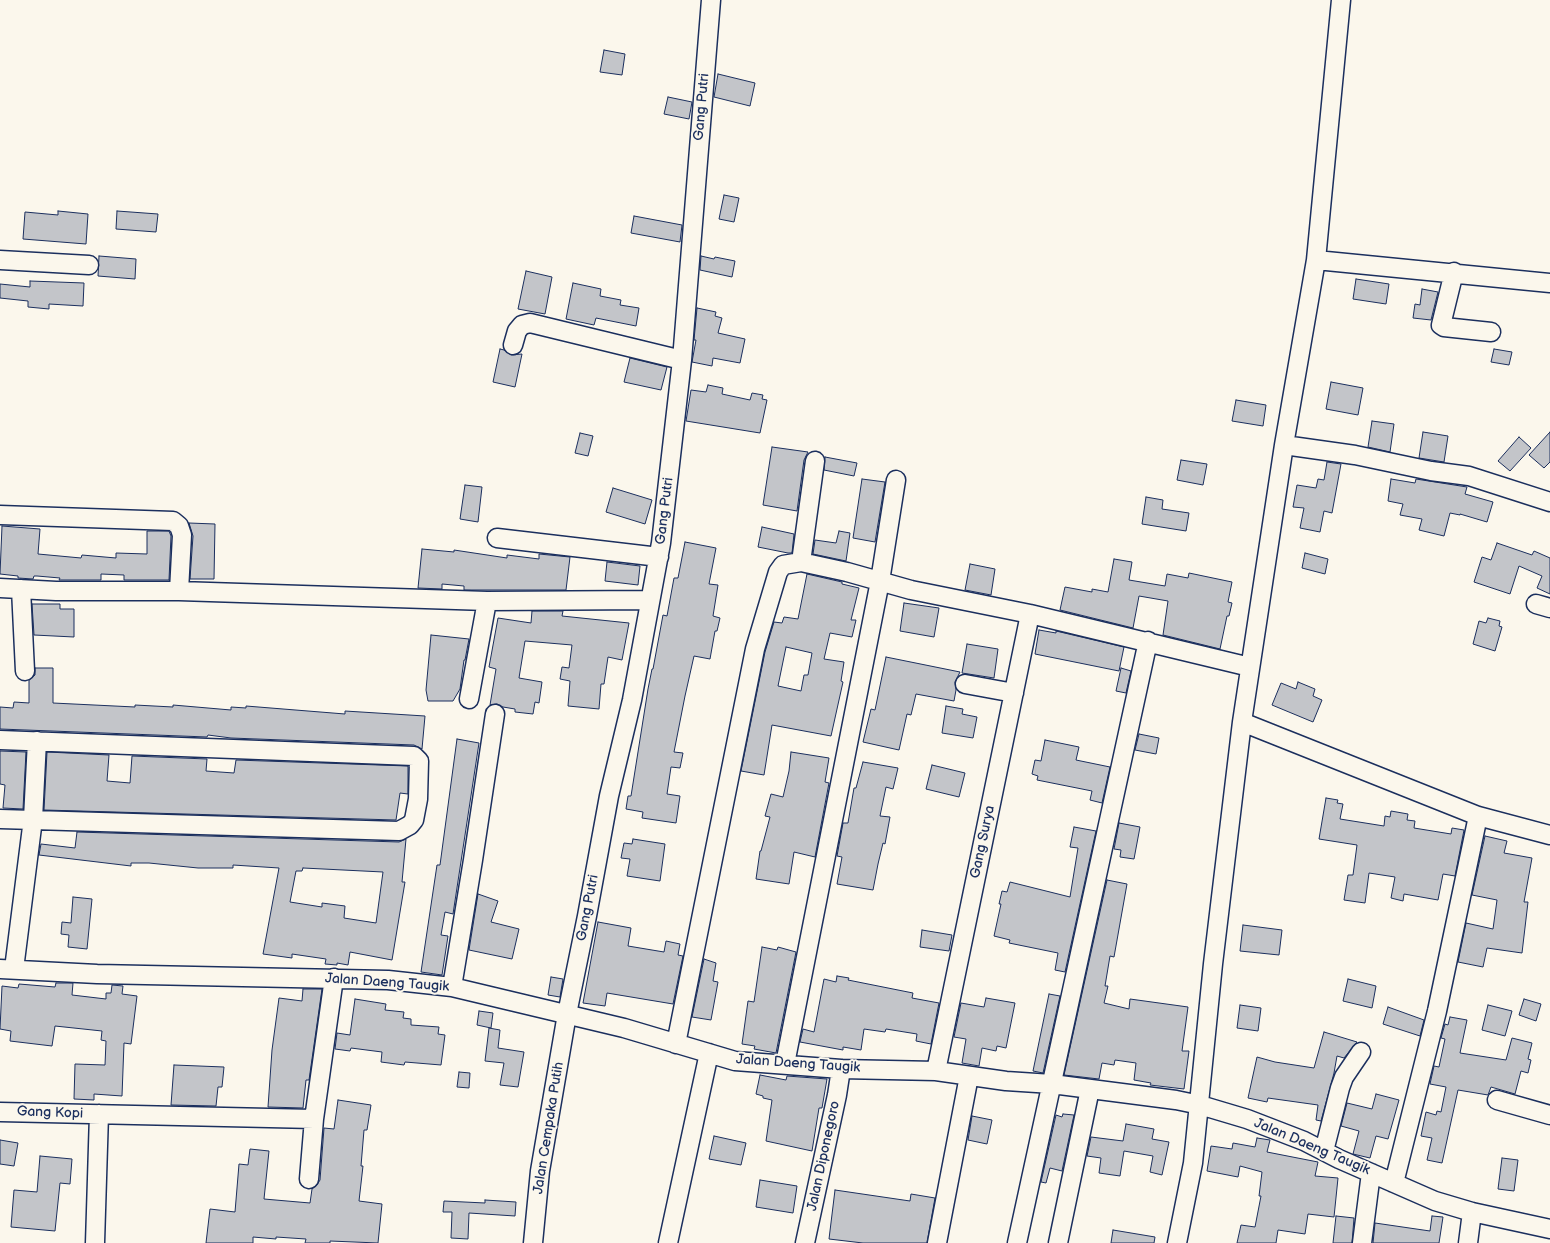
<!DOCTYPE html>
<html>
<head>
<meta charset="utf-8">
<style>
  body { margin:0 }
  canvas { display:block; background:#fbf7ec }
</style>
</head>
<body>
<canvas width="1550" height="1243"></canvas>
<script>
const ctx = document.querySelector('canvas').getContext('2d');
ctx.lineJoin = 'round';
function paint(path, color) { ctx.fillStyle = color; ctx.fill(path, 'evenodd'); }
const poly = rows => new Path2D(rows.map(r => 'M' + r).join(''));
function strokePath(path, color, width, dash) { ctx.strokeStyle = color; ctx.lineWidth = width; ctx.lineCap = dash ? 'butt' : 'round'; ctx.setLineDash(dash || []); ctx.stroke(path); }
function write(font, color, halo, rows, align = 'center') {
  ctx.font = font + ' "Balsamiq Sans",sans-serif'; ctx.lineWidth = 4; ctx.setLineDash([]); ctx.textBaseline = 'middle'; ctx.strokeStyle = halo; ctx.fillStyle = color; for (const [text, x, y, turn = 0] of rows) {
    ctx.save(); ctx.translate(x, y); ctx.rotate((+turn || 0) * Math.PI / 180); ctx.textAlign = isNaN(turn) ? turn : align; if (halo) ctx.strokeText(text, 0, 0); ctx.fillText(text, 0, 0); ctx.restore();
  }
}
const building = poly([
  [604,50,625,54,622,75,600,72,604,50],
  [718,74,755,83,750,106,714,97,718,74],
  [668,97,692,102,689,119,664,114,668,97],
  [724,195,739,198,734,222,719,219,724,195],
  [58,211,88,214,86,244,23,239,25,212,58,215,58,211],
  [117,211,158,214,156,232,116,229,117,211],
  [634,216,682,225,680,242,631,233,634,216],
  [99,256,136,259,135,279,98,276,99,256],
  [701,256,714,259,715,257,735,261,732,277,700,270,701,256],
  [526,271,552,277,545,314,518,309,526,271],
  [1356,279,1389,284,1386,304,1353,299,1356,279],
  [30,281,84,283,83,306,49,304,49,309,28,307,28,301,0,298,0,284,30,287,30,281],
  [573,283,601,289,600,296,621,300,620,305,639,308,636,326,596,318,594,325,566,319,573,283],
  [1422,289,1438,292,1431,320,1413,318,1415,304,1420,305,1422,289],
  [697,308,716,312,715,316,722,318,718,333,745,339,740,363,713,358,712,366,692,362,696,340,694,340,697,308],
  [500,349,504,350,511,355,522,354,515,387,493,382,500,349],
  [1494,349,1512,352,1509,365,1491,362,1494,349],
  [630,358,667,367,661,390,624,382,630,358],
  [1331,382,1363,388,1358,415,1326,409,1331,382],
  [708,385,723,388,722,394,750,400,752,393,763,395,762,399,767,400,760,433,686,421,691,390,706,392,708,385],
  [1236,400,1266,405,1263,426,1232,421,1236,400],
  [1372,421,1394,424,1390,452,1368,447,1372,421],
  [1423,432,1448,436,1444,462,1419,458,1423,432],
  [1550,432,1550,462,1544,468,1529,455,1550,432],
  [580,433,593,436,588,456,575,453,580,433],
  [1519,437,1531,448,1510,471,1498,461,1519,437],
  [772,447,808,452,804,460,797,511,763,505,772,447],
  [825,457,857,463,854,476,824,470,825,457],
  [1181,460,1207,464,1203,485,1177,480,1181,460],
  [1327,462,1341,464,1332,513,1324,511,1320,532,1300,528,1304,508,1293,507,1297,485,1316,488,1318,479,1324,480,1327,462],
  [862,479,885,482,875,542,853,538,862,479],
  [1391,479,1415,483,1416,479,1467,487,1465,494,1493,502,1487,522,1460,514,1460,515,1450,513,1444,536,1419,530,1422,519,1400,515,1403,504,1388,501,1391,479],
  [465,485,482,487,478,522,460,519,465,485],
  [613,488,652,500,645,524,606,512,613,488],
  [1146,497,1163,500,1162,509,1189,513,1186,531,1142,524,1146,497],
  [189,523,215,524,214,579,190,579,193,536,189,523],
  [2,526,40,529,38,554,81,558,82,555,116,558,116,553,147,554,147,531,169,531,171,536,169,580,124,580,124,575,101,574,101,580,59,580,60,578,37,576,34,576,33,579,18,578,18,576,0,574,2,526],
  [762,527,794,534,792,553,788,553,758,547,762,527],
  [839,531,850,533,846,561,813,554,815,540,836,543,839,531],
  [685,542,716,548,709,584,718,585,713,616,720,618,717,631,715,631,710,659,694,656,685,696,674,752,683,753,680,768,671,767,667,794,680,796,676,823,642,818,643,812,626,809,628,796,631,796,648,689,652,669,653,669,663,615,667,616,674,578,678,578,685,542],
  [1497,543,1532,555,1534,551,1550,558,1550,594,1537,588,1542,576,1519,566,1510,594,1474,582,1482,557,1491,560,1497,543],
  [422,549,454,552,454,550,507,558,507,555,539,559,539,554,570,557,566,590,464,590,464,586,442,584,442,589,418,588,422,549],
  [1305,553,1328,559,1325,574,1302,568,1305,553],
  [1114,559,1132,562,1129,580,1165,586,1167,574,1188,578,1189,573,1232,582,1228,602,1232,603,1229,616,1227,616,1220,649,1163,635,1168,601,1139,596,1133,628,1060,610,1065,587,1092,592,1092,589,1108,592,1114,559],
  [607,562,640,566,638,585,605,581,607,562],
  [970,564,995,569,991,595,965,590,970,564],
  [807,574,842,582,842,584,859,588,851,620,856,620,852,637,830,633,824,659,844,662,841,681,843,682,831,736,772,725,764,775,741,771,765,652,774,622,782,623,784,617,798,619,807,574],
  [786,647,812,653,808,675,804,675,801,691,778,686,786,647],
  [904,603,939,608,934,637,900,631,904,603],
  [32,604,60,604,60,609,74,609,74,637,34,635,32,604],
  [532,611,563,611,562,616,629,623,622,660,608,657,604,684,601,684,599,709,568,706,570,681,560,679,562,667,569,668,572,645,525,641,519,678,542,682,539,703,535,702,533,714,515,712,515,709,503,707,497,704,490,705,496,669,489,667,498,618,531,623,532,611],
  [1488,618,1500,621,1499,626,1502,627,1495,651,1473,644,1479,621,1486,623,1488,618],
  [1039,630,1056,633,1056,631,1124,647,1119,671,1035,654,1039,630],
  [431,635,469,639,465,660,464,660,460,689,453,701,428,701,426,690,431,635],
  [967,644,998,649,994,678,962,673,967,644],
  [886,657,960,672,955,682,956,690,954,701,916,694,911,715,907,714,899,750,863,742,871,709,875,710,886,657],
  [35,668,53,668,53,703,135,707,135,705,173,707,173,705,231,710,231,707,246,708,246,706,345,714,345,711,425,716,422,749,414,745,231,738,208,735,207,737,0,729,0,707,13,708,14,702,29,703,29,680,35,675,35,668],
  [1121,668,1131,671,1126,693,1116,691,1121,668],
  [1298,682,1315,689,1313,696,1322,700,1313,722,1272,705,1281,683,1296,689,1298,682],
  [946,706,963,709,962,714,977,717,973,738,942,733,946,706],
  [1139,734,1159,738,1156,754,1135,750,1139,734],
  [457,739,479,743,453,914,445,912,441,935,448,936,442,975,421,972,437,865,440,865,457,739],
  [1045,740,1079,747,1076,760,1110,767,1102,803,1090,800,1092,791,1037,780,1038,776,1032,774,1035,760,1041,761,1045,740],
  [0,751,26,752,23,809,3,808,5,785,0,784,0,751],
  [47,752,109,755,107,781,130,783,132,756,207,759,206,771,234,773,236,760,408,766,408,794,400,793,396,820,44,810,47,752],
  [791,752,829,758,825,782,829,783,815,857,794,852,789,884,756,879,760,851,761,851,770,817,765,816,771,794,783,797,789,771,791,752],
  [863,762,898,768,893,789,886,787,880,816,890,817,885,844,883,843,878,864,873,890,837,884,842,857,837,856,843,823,848,823,854,788,856,788,863,762],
  [932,765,965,773,959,797,926,789,932,765],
  [1326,798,1338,800,1337,803,1343,804,1340,819,1384,826,1385,816,1390,817,1391,811,1408,814,1407,820,1415,821,1414,828,1451,834,1452,828,1464,830,1455,876,1443,874,1438,900,1404,894,1403,901,1391,898,1395,877,1369,873,1365,903,1344,900,1348,875,1353,875,1357,845,1319,839,1326,798],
  [1119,823,1140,827,1134,859,1120,857,1121,850,1114,849,1119,823],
  [1074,827,1096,831,1065,972,1055,970,1058,953,1009,943,1010,940,994,936,1001,904,999,904,1002,891,1007,892,1010,882,1070,897,1078,848,1070,847,1074,827],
  [77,832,399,842,406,839,402,882,405,882,392,960,350,952,348,965,337,963,337,965,325,964,326,959,292,954,292,958,263,954,279,868,233,865,233,868,198,868,149,863,131,863,131,866,39,855,41,844,75,848,77,832],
  [303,868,383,872,376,923,344,918,345,906,322,903,322,907,290,902,296,871,302,871,303,868],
  [1485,836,1507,841,1504,853,1532,858,1524,902,1528,902,1522,953,1487,948,1483,967,1458,962,1466,923,1493,929,1497,900,1472,895,1485,836],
  [633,839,665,844,660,881,627,876,630,859,621,858,624,843,632,844,633,839],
  [1107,880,1127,884,1114,957,1110,956,1105,986,1108,986,1104,1003,1129,1009,1130,999,1188,1007,1182,1051,1189,1051,1184,1089,1150,1085,1151,1083,1134,1080,1136,1063,1115,1060,1114,1065,1102,1063,1099,1079,1064,1075,1107,880],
  [478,894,498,901,491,922,519,929,512,959,469,950,478,894],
  [73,897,92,899,87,949,68,947,69,935,61,934,62,922,71,923,73,897],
  [598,922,631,928,628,946,664,952,666,941,680,944,678,955,683,956,673,1004,607,993,605,1006,583,1003,598,922],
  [1243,925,1282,930,1279,955,1240,951,1243,925],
  [922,930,952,935,949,951,920,947,922,930],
  [762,947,777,950,778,947,796,952,776,1053,754,1049,755,1046,742,1044,748,1001,754,1002,762,947],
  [704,959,716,963,713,981,718,982,711,1020,692,1017,704,959],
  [837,976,849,978,848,980,913,993,912,998,939,1003,931,1044,916,1041,917,1034,886,1029,885,1032,864,1029,861,1050,843,1047,843,1050,800,1042,803,1029,814,1032,824,979,836,982,837,976],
  [551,977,563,979,560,997,548,995,551,977],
  [1348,979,1376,986,1372,1008,1343,1001,1348,979],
  [56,983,73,983,72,995,106,999,106,993,111,993,112,985,123,986,122,994,137,996,131,1044,124,1043,122,1096,94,1094,94,1100,74,1099,75,1064,105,1065,106,1041,101,1040,102,1031,55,1026,52,1046,10,1041,11,1031,0,1029,2,986,18,988,19,984,55,987,56,983],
  [303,989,322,989,309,1080,306,1080,303,1108,268,1107,272,1050,279,998,302,1001,303,989],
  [1049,994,1060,996,1043,1073,1033,1071,1049,994],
  [986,998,1015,1003,1006,1048,997,1046,996,1051,982,1048,979,1066,962,1063,966,1039,954,1037,961,1003,984,1007,986,998],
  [355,999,386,1004,385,1010,404,1012,403,1018,411,1019,411,1025,439,1027,438,1034,445,1035,441,1065,405,1062,404,1065,381,1062,382,1052,351,1048,350,1051,335,1049,337,1033,350,1035,355,999],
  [1524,999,1541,1004,1536,1021,1519,1015,1524,999],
  [1240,1005,1261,1008,1258,1031,1237,1028,1240,1005],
  [1488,1005,1512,1011,1505,1036,1482,1030,1488,1005],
  [1388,1007,1424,1020,1420,1036,1383,1024,1388,1007],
  [479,1011,493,1013,491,1028,477,1025,479,1011],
  [1450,1017,1467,1020,1460,1053,1506,1060,1512,1038,1532,1043,1528,1059,1531,1060,1528,1073,1521,1071,1515,1094,1491,1087,1488,1095,1458,1090,1442,1163,1427,1160,1432,1138,1421,1136,1426,1112,1436,1115,1437,1111,1441,1112,1446,1087,1430,1084,1434,1066,1439,1067,1445,1039,1441,1038,1445,1024,1448,1025,1450,1017],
  [489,1028,500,1030,498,1048,524,1052,518,1087,500,1085,504,1063,485,1061,489,1028],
  [1324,1032,1357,1042,1344,1058,1337,1056,1334,1073,1321,1121,1316,1120,1318,1105,1268,1098,1267,1102,1248,1098,1257,1057,1275,1062,1314,1068,1324,1032],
  [174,1065,224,1067,222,1087,218,1087,216,1106,171,1105,174,1065],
  [459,1072,470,1073,469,1088,457,1087,459,1072],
  [760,1075,786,1080,787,1076,827,1079,822,1108,819,1108,812,1151,766,1141,772,1100,763,1098,763,1096,756,1094,760,1075],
  [1376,1094,1399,1100,1388,1139,1376,1136,1370,1158,1353,1154,1359,1131,1341,1126,1347,1103,1372,1109,1376,1094],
  [338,1100,371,1105,367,1130,364,1130,361,1166,363,1166,359,1201,382,1204,378,1243,330,1241,330,1243,305,1243,306,1239,276,1237,276,1239,253,1237,253,1243,206,1243,210,1209,235,1212,239,1164,248,1165,250,1149,269,1151,264,1199,310,1203,312,1189,317,1185,320,1180,324,1128,334,1129,338,1100],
  [1063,1114,1074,1115,1062,1171,1050,1168,1046,1183,1041,1182,1056,1115,1062,1117,1063,1114],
  [972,1116,992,1120,987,1144,968,1140,972,1116],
  [1126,1124,1154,1129,1152,1139,1169,1142,1162,1175,1150,1172,1153,1156,1124,1151,1120,1176,1099,1173,1101,1158,1087,1156,1091,1137,1123,1141,1126,1124],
  [714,1136,746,1143,741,1165,709,1159,714,1136],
  [1257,1138,1270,1140,1267,1152,1318,1162,1315,1176,1338,1178,1334,1217,1308,1214,1305,1234,1278,1230,1276,1243,1237,1243,1241,1225,1255,1227,1261,1196,1259,1196,1262,1172,1240,1166,1238,1177,1207,1171,1211,1146,1232,1149,1233,1143,1255,1147,1257,1138],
  [0,1140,18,1143,14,1166,0,1164,0,1140],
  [40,1156,72,1159,70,1184,60,1183,55,1231,11,1227,14,1190,37,1192,40,1156],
  [1502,1158,1518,1160,1514,1191,1498,1189,1502,1158],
  [760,1180,797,1186,793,1213,756,1207,760,1180],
  [835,1190,910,1201,911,1194,935,1198,927,1243,863,1243,829,1239,835,1190],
  [485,1200,516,1202,515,1216,469,1213,468,1239,451,1238,452,1212,443,1212,444,1201,485,1203,485,1200],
  [1336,1216,1354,1218,1352,1243,1333,1243,1336,1216],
  [1432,1216,1443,1217,1439,1243,1373,1243,1375,1223,1430,1231,1432,1216],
  [1113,1230,1155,1237,1154,1243,1111,1243,1113,1230]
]);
paint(building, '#c3c5c9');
strokePath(building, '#1b2f5e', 1);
const minor = poly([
  [0,260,89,265],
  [1316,260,1550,283],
  [1454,272,1441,325,1444,327,1491,332],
  [513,345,517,331,522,325,530,323,682,360],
  [1284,445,1355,455,1431,471,1469,476,1550,502],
  [0,515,173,521,179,526,182,535,179,591],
  [497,538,659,557],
  [801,562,815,461],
  [0,588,56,591,179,591,487,601,650,600],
  [21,589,25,671],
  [1536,604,1550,608],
  [965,684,1014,693],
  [469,699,487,601],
  [1242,722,1478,816,1550,835],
  [0,740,414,756,419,761,418,799,414,820,410,825,399,831,0,819],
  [0,969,97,974,388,980,452,987,624,1028,735,1061,841,1069,936,1071,1006,1081,1052,1084,1176,1100,1200,1105,1247,1119,1304,1141,1339,1159,1435,1201,1472,1212,1550,1229],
  [14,969,33,819,37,741],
  [452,987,473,860,495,714],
  [676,1044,755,649,778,572,783,565,801,562,847,572,911,590,1030,614,1250,667],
  [785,1064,880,581,896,480],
  [936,1071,1030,614],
  [1497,1100,1550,1115],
  [0,1112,314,1119],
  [1324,1151,1340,1088,1344,1077,1361,1052],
  [309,1179,314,1119,334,978],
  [1394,1183,1437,1011,1478,816],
  [95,1243,99,1114],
  [533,1243,540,1171,567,1014,587,916,609,796,632,700,661,543,682,360,711,0],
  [668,1243,709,1053],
  [805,1243,837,1095,841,1069],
  [937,1243,969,1076],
  [1017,1243,1148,641],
  [1058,1243,1090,1089],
  [1177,1243,1193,1163,1213,964,1242,722,1284,445,1316,260,1341,0],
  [1362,1243,1371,1173],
  [1468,1243,1472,1212]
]);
strokePath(minor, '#1b2f5e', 21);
strokePath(minor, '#fbf7ec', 18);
write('14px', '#1b2f5e', '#fbf7ec', [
  ["Gang Putri",702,107,-85],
  ["Gang Putri",665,511,-83],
  ["Gang Surya",983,842,-78],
  ["Gang Putri",588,908,-79],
  ["Jalan Daeng Taugik",387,983,4],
  ["Jalan Daeng Taugik",798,1064,4],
  ["Gang Kopi",50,1113,2],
  ["Jalan Cempaka Putih",549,1128,-81],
  ["Jalan Daeng Taugik",1312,1147,23],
  ["Jalan Diponegoro",824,1156,-78]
]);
</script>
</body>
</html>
